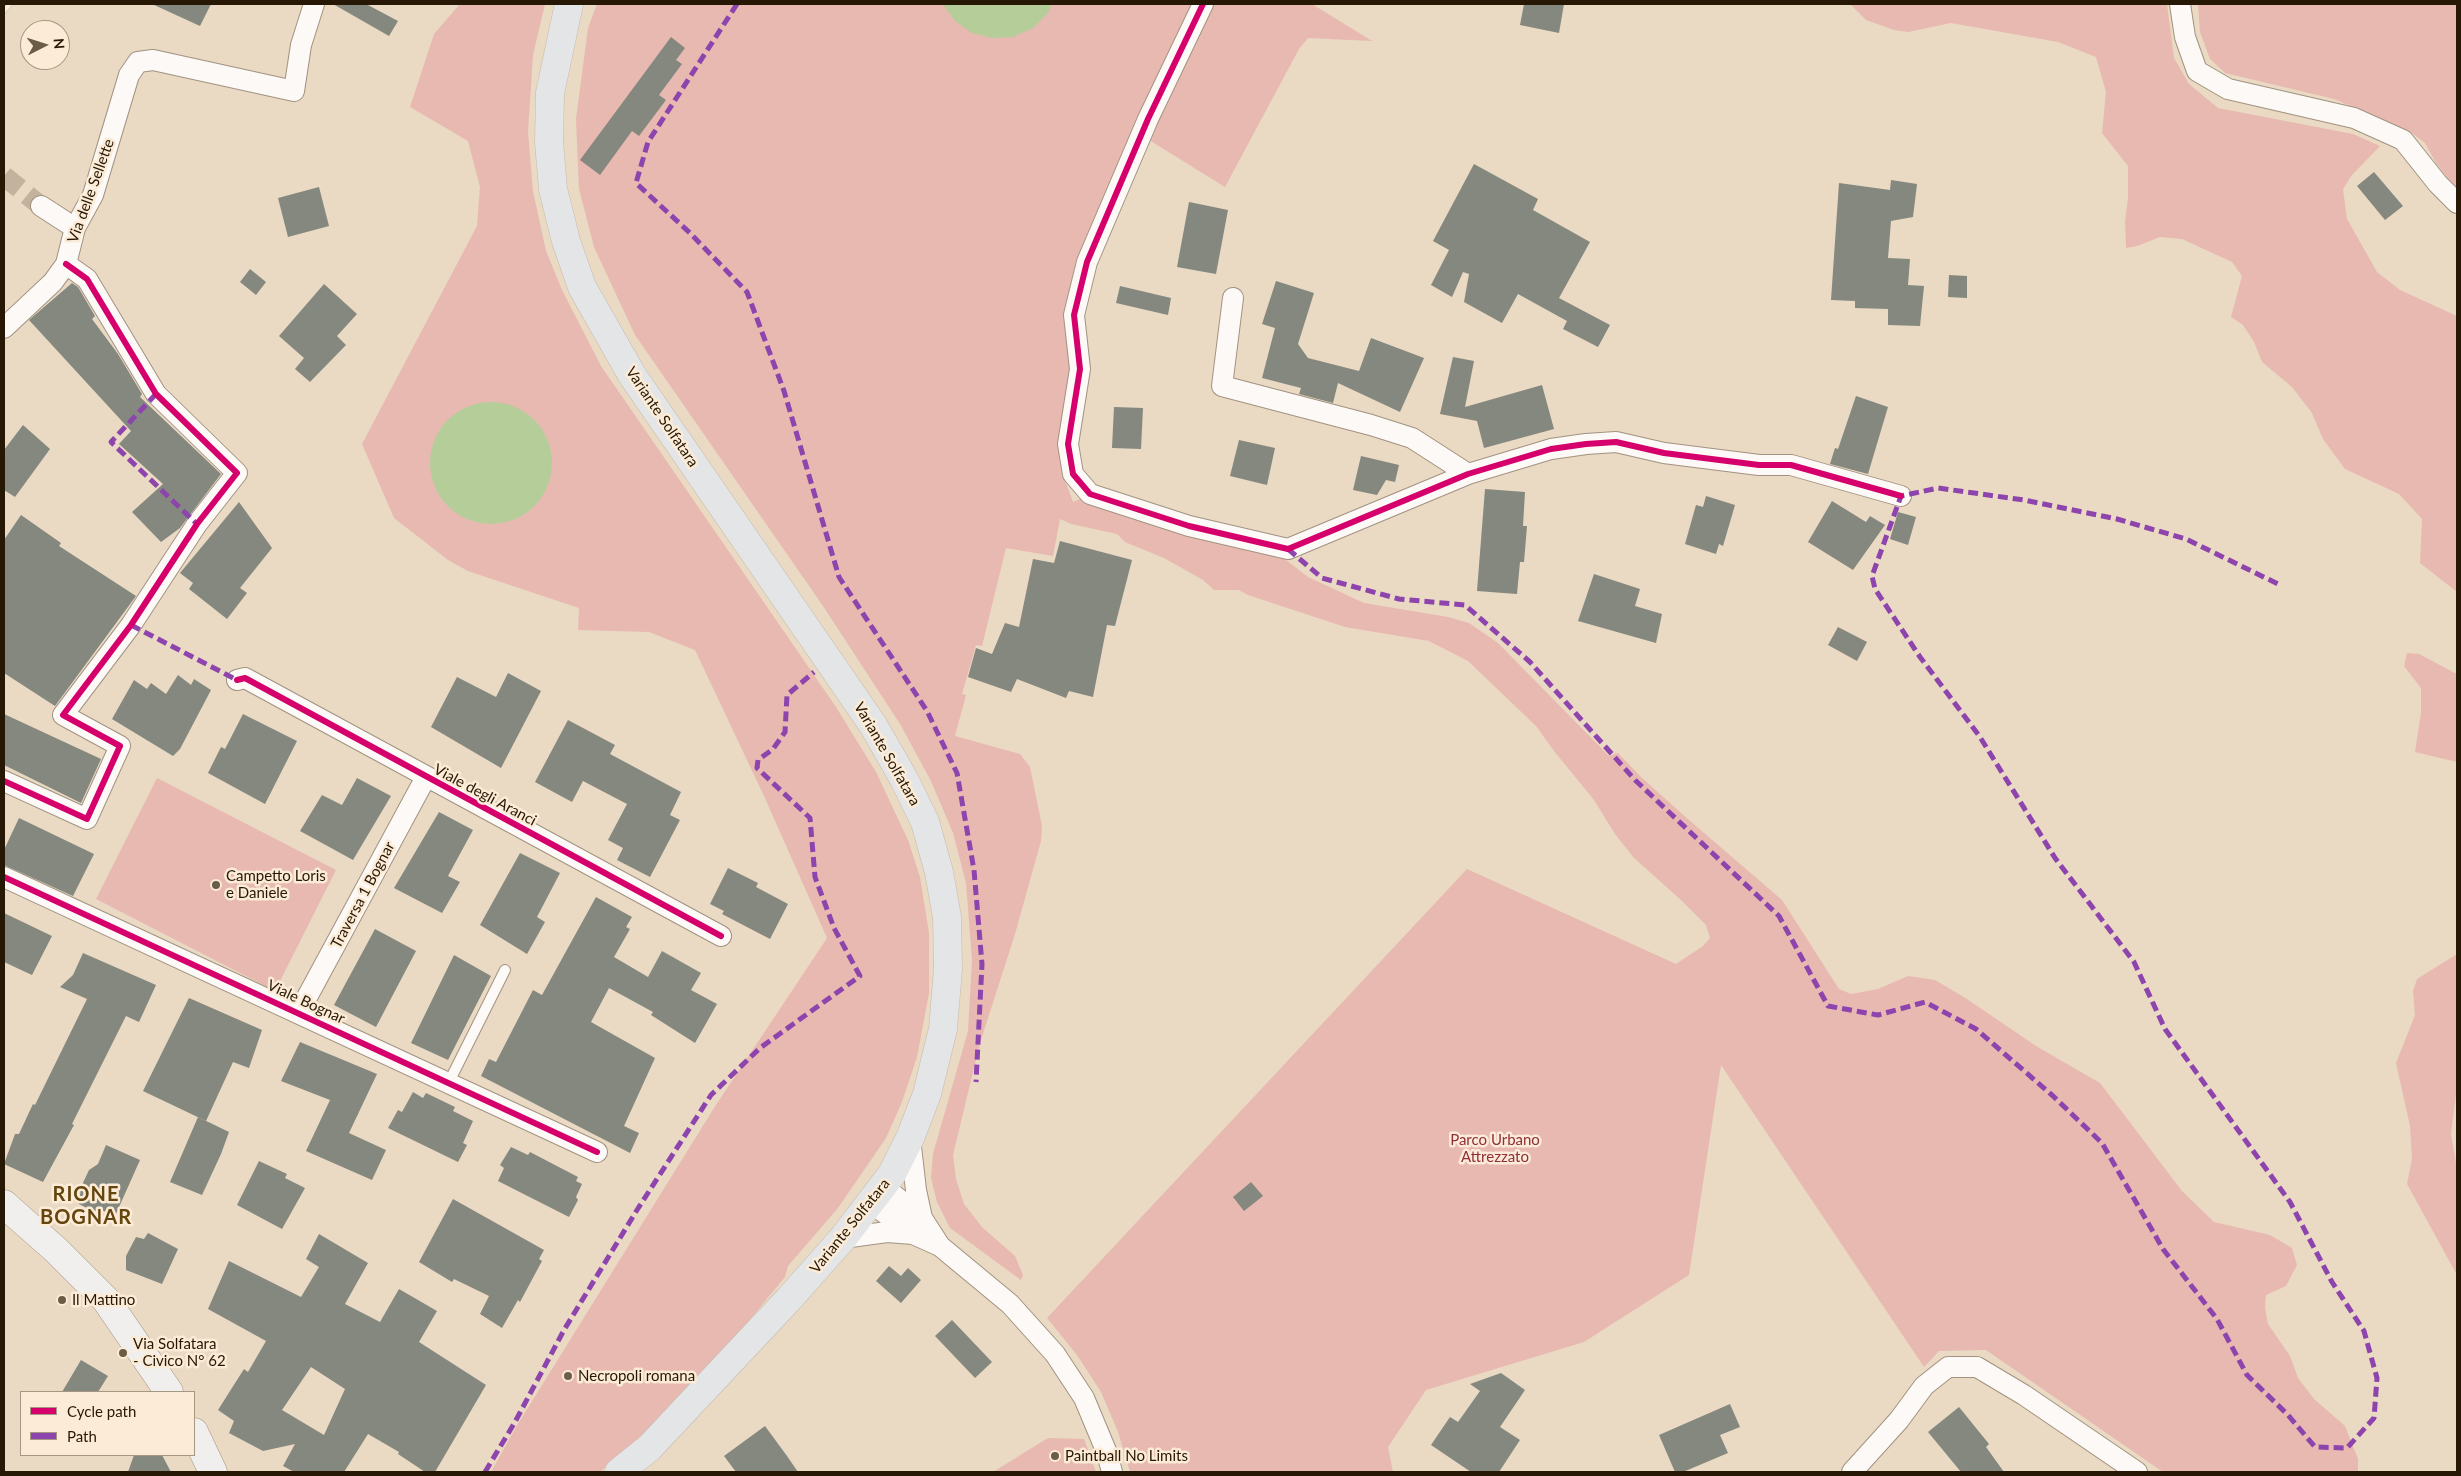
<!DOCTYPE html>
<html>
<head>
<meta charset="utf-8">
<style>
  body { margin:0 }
  #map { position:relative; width:2461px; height:1476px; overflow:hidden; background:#ead9c3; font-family:Lato,sans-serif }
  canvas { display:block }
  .frame { position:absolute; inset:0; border:5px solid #261804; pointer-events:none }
  .legend { position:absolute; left:20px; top:1391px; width:175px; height:65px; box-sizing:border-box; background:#fcecd7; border:1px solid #a69783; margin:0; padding:6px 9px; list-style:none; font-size:15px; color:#261804 }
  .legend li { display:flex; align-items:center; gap:10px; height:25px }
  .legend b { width:25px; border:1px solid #a69783 }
  .north { position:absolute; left:20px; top:20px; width:50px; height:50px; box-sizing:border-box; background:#fcecd7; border:1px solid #a69783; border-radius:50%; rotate:85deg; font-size:14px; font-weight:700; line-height:20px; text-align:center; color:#261804 }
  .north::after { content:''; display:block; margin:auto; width:18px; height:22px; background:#6b5c47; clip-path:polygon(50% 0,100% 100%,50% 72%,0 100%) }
</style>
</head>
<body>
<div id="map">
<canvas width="2461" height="1476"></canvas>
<div class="frame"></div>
<ul class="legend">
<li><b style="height:6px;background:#d6006c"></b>Cycle path</li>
<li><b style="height:6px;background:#8e44ad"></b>Path</li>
</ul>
<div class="north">N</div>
</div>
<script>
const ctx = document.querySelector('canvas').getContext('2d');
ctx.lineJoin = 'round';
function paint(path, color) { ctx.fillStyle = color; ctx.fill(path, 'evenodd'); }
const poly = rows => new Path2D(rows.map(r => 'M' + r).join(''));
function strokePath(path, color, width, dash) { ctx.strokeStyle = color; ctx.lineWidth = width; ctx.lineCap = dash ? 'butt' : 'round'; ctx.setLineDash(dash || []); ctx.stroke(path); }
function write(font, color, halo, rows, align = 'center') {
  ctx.font = font + ' Lato,sans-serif'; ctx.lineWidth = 5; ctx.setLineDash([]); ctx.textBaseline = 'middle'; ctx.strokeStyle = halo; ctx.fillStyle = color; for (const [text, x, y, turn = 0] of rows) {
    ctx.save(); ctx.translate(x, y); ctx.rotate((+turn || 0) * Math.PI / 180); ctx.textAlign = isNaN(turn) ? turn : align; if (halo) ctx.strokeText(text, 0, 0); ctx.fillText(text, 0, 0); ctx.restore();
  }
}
paint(poly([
  [460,4,545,4,533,55,528,132,533,191,546,251,562,290,601,366,836,707,876,772,908,840,920,877,929,933,929,993,917,1057,902,1102,886,1138,838,1208,788,1266,785,1277,724,1351,644,1435,600,1472,491,1472,516,1427,714,1108,827,938,764,796,695,650,649,632,578,630,579,608,468,571,448,560,394,518,362,444,477,226,480,187,468,141,410,107,434,34],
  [597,4,1196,4,1076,266,1063,475,1073,502,1082,498,1281,556,1308,577,1364,603,1448,617,1469,623,1498,643,1609,756,1618,753,1641,777,1689,820,1782,900,1839,989,1851,994,1878,989,1908,976,1935,980,1967,999,2036,1046,2100,1083,2182,1191,2214,1222,2270,1235,2292,1248,2297,1265,2286,1286,2266,1295,2265,1308,2268,1324,2290,1356,2298,1378,2314,1399,2345,1426,2358,1459,2358,1472,2163,1472,1986,1350,1939,1351,1924,1367,1721,1065,1689,1275,1584,1342,1426,1390,1388,1447,1393,1472,1130,1472,1118,1432,1101,1392,1077,1355,1047,1318,1467,869,1676,964,1703,946,1710,938,1706,925,1681,900,1634,858,1615,834,1594,800,1554,751,1536,726,1468,661,1429,641,1345,627,1248,595,1239,590,1214,590,1203,580,1164,558,1125,542,1117,534,1071,524,1060,519,1053,556,1006,548,982,646,976,645,962,694,966,695,955,736,1020,754,1030,767,1042,826,1041,841,1015,934,980,1043,953,1155,956,1179,964,1204,982,1227,1015,1256,1023,1275,1021,1280,950,1228,937,1202,931,1178,933,1154,968,1031,972,960,966,883,953,833,931,781,900,724,823,606,635,335,594,247,579,189,576,119,588,28],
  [1212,4,1312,4,1372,41,1308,38,1299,49,1225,187,1149,140],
  [1850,4,2167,4,2174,58,2189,84,2218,108,2353,134,2380,146,2352,175,2343,189,2347,219,2377,272,2400,290,2457,316,2457,592,2420,563,2422,519,2399,494,2345,469,2323,439,2312,413,2292,387,2262,362,2254,342,2243,325,2231,317,2242,276,2232,262,2182,239,2160,237,2137,246,2126,248,2125,221,2128,198,2128,166,2102,133,2106,92,2096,57,2058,42,1951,23,1908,32,1894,30,1866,20],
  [2198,4,2457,4,2457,190,2436,163,2425,143,2409,131,2334,99,2225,73,2210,59,2200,32],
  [2407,653,2419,654,2457,674,2457,762,2415,752,2421,713,2421,688,2404,666],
  [157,778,336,870,275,991,96,899],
  [2457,954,2457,1086,2451,1134,2457,1169,2457,1275,2407,1184,2412,1159,2410,1126,2396,1063,2415,1015,2413,991,2417,979],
  [1048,1438,1084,1439,1096,1472,993,1472]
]), '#e8b9b1');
paint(poly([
  [943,4,1052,4,1048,13,1033,28,1013,37,992,38,972,33,955,21],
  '430 463a61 61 0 1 1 122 0a61 61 0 1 1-122 0Z'
]), '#b5ce99');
paint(poly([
  [152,4,211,4,200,26],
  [333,4,366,4,398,21,389,36],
  [1524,4,1564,4,1559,33,1520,25],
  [671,37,685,48,676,60,682,64,659,95,666,100,639,136,632,131,600,175,580,160],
  [1474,164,1538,199,1533,210,1590,242,1559,298,1610,325,1598,347,1563,329,1567,321,1518,294,1502,323,1464,302,1469,274,1463,272,1452,297,1431,285,1449,250,1433,241],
  [2374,172,2403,206,2385,220,2357,186],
  [1891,180,1917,184,1913,217,1891,221,1888,258,1910,259,1908,285,1924,286,1920,326,1888,325,1888,309,1855,308,1855,301,1831,300,1839,183,1890,190],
  [319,187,329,226,288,237,278,198],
  [1189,202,1228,210,1216,274,1177,267],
  [250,269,266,282,256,295,240,282],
  [1949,275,1967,276,1967,298,1948,297],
  [1276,281,1314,293,1298,344,1308,358,1359,371,1371,338,1424,358,1400,412,1338,383,1333,403,1299,394,1301,388,1262,378,1275,328,1262,324],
  [72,283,78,287,95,316,92,319,118,354,142,394,140,397,221,474,180,528,161,542,132,512,163,484,119,444,131,431,29,320],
  [324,284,357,314,337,336,346,345,310,382,295,369,304,358,279,336],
  [1120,286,1171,298,1168,315,1116,303],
  [1453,357,1474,361,1465,407,1542,385,1554,429,1484,448,1477,421,1440,414],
  [1856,396,1888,407,1868,474,1830,464,1835,448,1838,449],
  [1114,407,1143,408,1141,449,1112,448],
  [23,425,50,449,15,497,4,490,4,450],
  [1239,440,1275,448,1267,485,1230,476],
  [1361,456,1399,465,1395,482,1386,480,1377,495,1353,490],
  [1485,489,1525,492,1523,526,1527,526,1524,562,1520,562,1517,594,1477,591],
  [1706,496,1735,505,1723,546,1719,544,1716,554,1685,544,1696,505,1703,507],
  [1832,501,1866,522,1870,516,1885,525,1853,570,1808,542],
  [239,502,272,548,240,588,247,593,227,619,189,589,193,583,180,573],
  [1898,512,1916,517,1908,545,1890,539],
  [21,515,61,543,59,546,136,596,55,706,4,673,4,540],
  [1060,541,1132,560,1115,626,1107,625,1093,697,1069,691,1066,698,1017,679,1011,692,968,677,976,648,992,654,1005,623,1019,627,1033,559,1054,563],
  [1594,574,1640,589,1635,606,1662,614,1656,643,1578,621],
  [1838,627,1867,642,1857,661,1828,645],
  [508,673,541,691,501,768,431,727,457,677,496,697],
  [178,675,191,685,194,679,211,690,180,749,173,756,112,719,134,680,147,689,151,683,166,694],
  [4,714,101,759,81,803,4,765],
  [243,714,297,741,265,804,208,773,221,747,225,749],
  [568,720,615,745,610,754,681,792,670,815,680,820,650,877,617,860,623,848,608,840,627,804,583,781,572,802,535,782],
  [357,778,391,796,353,860,300,831,322,795,342,805],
  [439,812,473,830,448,876,460,882,442,913,394,888],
  [19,818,94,854,73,896,4,865,4,850],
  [520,853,560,873,537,917,545,922,527,954,480,925],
  [728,868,758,883,756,887,788,904,770,939,722,914,724,911,710,904],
  [596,897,632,917,626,927,630,929,614,957,648,977,662,951,701,973,691,990,717,1004,695,1043,651,1015,653,1012,609,988,591,1022,655,1058,624,1126,639,1133,630,1153,481,1076,489,1059,496,1062,533,990,542,995],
  [4,913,52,936,32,975,4,962],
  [375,929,416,951,376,1027,334,1005],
  [83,953,156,985,139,1022,126,1016,72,1124,74,1125,43,1182,4,1164,15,1134,19,1134,33,1104,35,1105,87,999,60,987,73,975],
  [454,955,491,976,448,1060,411,1043],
  [189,998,262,1030,249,1068,233,1062,206,1121,143,1091],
  [300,1042,377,1074,349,1133,386,1150,372,1180,306,1151,330,1100,281,1081],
  [413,1092,423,1098,426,1093,455,1107,453,1111,473,1121,463,1143,467,1145,458,1162,388,1128,398,1110,402,1112],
  [198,1117,229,1132,221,1154,202,1195,170,1182],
  [106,1145,140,1160,115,1216,97,1208,95,1212,79,1204,81,1187,89,1170,98,1164],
  [511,1147,528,1155,530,1152,578,1177,576,1181,582,1184,576,1197,578,1200,569,1217,498,1181,504,1168,500,1165],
  [259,1161,287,1174,285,1178,305,1188,282,1229,237,1205],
  [1251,1182,1263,1196,1244,1211,1233,1197],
  [453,1199,544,1250,539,1259,542,1261,520,1302,518,1300,502,1328,480,1314,489,1296,454,1279,452,1282,419,1262],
  [148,1233,178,1249,162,1284,126,1270,126,1256,136,1237,144,1239],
  [319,1234,368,1263,345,1304,380,1322,399,1289,437,1311,419,1342,486,1385,435,1472,425,1472,398,1454,399,1452,368,1434,344,1472,294,1472,283,1466,295,1444,263,1451,229,1433,234,1421,218,1410,244,1369,248,1372,266,1341,208,1309,229,1261,301,1297,319,1267,306,1259],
  [311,1367,345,1389,324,1435,282,1410],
  [889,1266,901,1276,908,1268,921,1280,901,1303,876,1281],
  [952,1320,992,1362,975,1378,935,1336],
  [81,1360,108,1376,98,1392,62,1392],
  [1501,1373,1525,1390,1500,1427,1520,1440,1499,1472,1471,1472,1431,1445,1450,1417,1458,1422,1480,1391,1470,1384],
  [1730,1404,1740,1427,1720,1435,1728,1453,1683,1472,1675,1472,1659,1435],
  [1959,1407,1989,1444,1986,1447,2004,1472,1961,1472,1928,1432],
  [765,1426,787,1456,798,1472,736,1472,724,1456],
  [134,1455,162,1455,171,1472,128,1472]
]), '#84887e');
strokePath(poly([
  [4,176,41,206]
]), '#c3b29d', 20, [20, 10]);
const service = poly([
  [449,1082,505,970]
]);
const minor = poly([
  [1203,4,1148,119,1087,262,1074,315,1080,369,1068,444,1073,474,1090,494,1189,526,1288,549,1468,474,1551,449,1586,444,1616,442,1664,453,1759,465,1791,465,1901,496],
  [2180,4,2185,37,2197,71,2228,89,2354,118,2403,140,2438,184,2457,203],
  [41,206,75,228],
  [1233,298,1222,386,1371,425,1412,438,1468,474],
  [4,328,53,282,66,264,75,228,93,195,129,75,138,62,153,60,294,91,301,45,314,4],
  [237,680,245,678,721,936],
  [4,781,87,819,120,746,63,715,131,625,197,524,237,473,156,394,87,279,66,264],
  [4,877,597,1152],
  [299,1012,426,777],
  [910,1138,916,1190,922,1218,940,1246],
  [883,1186,922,1218],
  [871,1203,913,1234],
  [843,1238,887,1232,913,1234,940,1246,1010,1304,1055,1354,1084,1398,1107,1453,1112,1472],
  [1852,1472,1899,1420,1924,1386,1948,1367,1977,1367,2024,1395,2137,1472]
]);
const secondary = poly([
  [4,1204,56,1250,106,1300,169,1392],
  [194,1432,213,1472]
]);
const primary = poly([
  [569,4,550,93,549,142,553,189,566,241,582,287,632,375,873,725,904,779,925,822,939,872,947,917,948,969,943,1029,927,1094,910,1138,892,1174,843,1238,788,1300,649,1448,619,1472]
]);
strokePath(service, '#a19380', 12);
strokePath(minor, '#a19380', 22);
strokePath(secondary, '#a19380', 29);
strokePath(primary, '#c4bbae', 29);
strokePath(service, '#fcf9f6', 10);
strokePath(minor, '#fcf9f6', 20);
strokePath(secondary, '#f1efee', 28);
strokePath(primary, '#e4e5e6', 28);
const rail = poly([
  [4,11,10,4]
]);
strokePath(rail, '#d0cbc4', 5.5);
strokePath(rail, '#fcecd7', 4, [11]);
strokePath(poly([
  [737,4,648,142,636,183,690,233,747,292,784,391,839,577,927,711,957,773,974,870,982,964,976,1082],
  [156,394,111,442,197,524],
  [1288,549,1322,578,1399,599,1465,605,1530,662,1635,780,1779,916,1828,1006,1878,1015,1925,1002,1976,1029,2053,1096,2102,1143,2163,1249,2217,1319,2247,1375,2288,1415,2315,1447,2347,1448,2374,1418,2377,1378,2364,1331,2332,1282,2290,1202,2165,1029,2134,962,2055,858,1980,737,1920,657,1875,589,1872,576,1901,496,1938,488,2024,500,2117,519,2186,539,2278,584],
  [131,625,237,680],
  [485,1472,515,1422,564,1330,637,1210,711,1095,760,1048,860,976,834,928,815,877,810,818,757,768,758,760,773,749,785,732,787,695,814,672]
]), '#8e44ad', 5, [10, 5]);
strokePath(poly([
  [1203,4,1148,119,1087,262,1074,315,1080,369,1068,444,1073,474,1090,494,1189,526,1288,549,1468,474,1551,449,1586,444,1616,442,1664,453,1759,465,1791,465,1901,496],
  [237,680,245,678,721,936],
  [4,781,87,819,120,746,63,715,131,625,197,524,237,473,156,394,87,279,66,264],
  [4,877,597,1152]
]), '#d6006c', 6);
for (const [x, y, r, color] of [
  [216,885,5,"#6b5c47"],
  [62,1300,5,"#6b5c47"],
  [123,1353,5,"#6b5c47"],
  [568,1376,5,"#6b5c47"],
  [1055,1456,5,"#6b5c47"]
]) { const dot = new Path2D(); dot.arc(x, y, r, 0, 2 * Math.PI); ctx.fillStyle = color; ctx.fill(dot); strokePath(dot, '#fcecd7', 2); }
write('15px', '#261804', '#fcecd7', [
  ["Via delle Sellette",91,191,-70],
  ["Variante Solfatara",662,417,56],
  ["Variante Solfatara",887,754,60],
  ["Viale degli Aranci",485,795,28],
  ["Traversa 1 Bognar",363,895,-62],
  ["Viale Bognar",306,1002,25],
  ["Variante Solfatara",850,1226,-51]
]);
write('15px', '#261804', '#fcecd7', [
  ["Campetto Loris",226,876],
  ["e Daniele",226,893],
  ["Il Mattino",72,1300],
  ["Via Solfatara",133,1344],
  ["- Civico N° 62",133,1361],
  ["Necropoli romana",578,1376],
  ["Paintball No Limits",1065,1456]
], 'left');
write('15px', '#902e3e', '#fcecd7', [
  ["Parco Urbano",1495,1140],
  ["Attrezzato",1495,1157]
]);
ctx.letterSpacing = '1px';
write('bold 20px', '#65450e', '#fcecd7', [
  ["RIONE",86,1195],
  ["BOGNAR",86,1218]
]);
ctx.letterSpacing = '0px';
</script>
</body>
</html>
